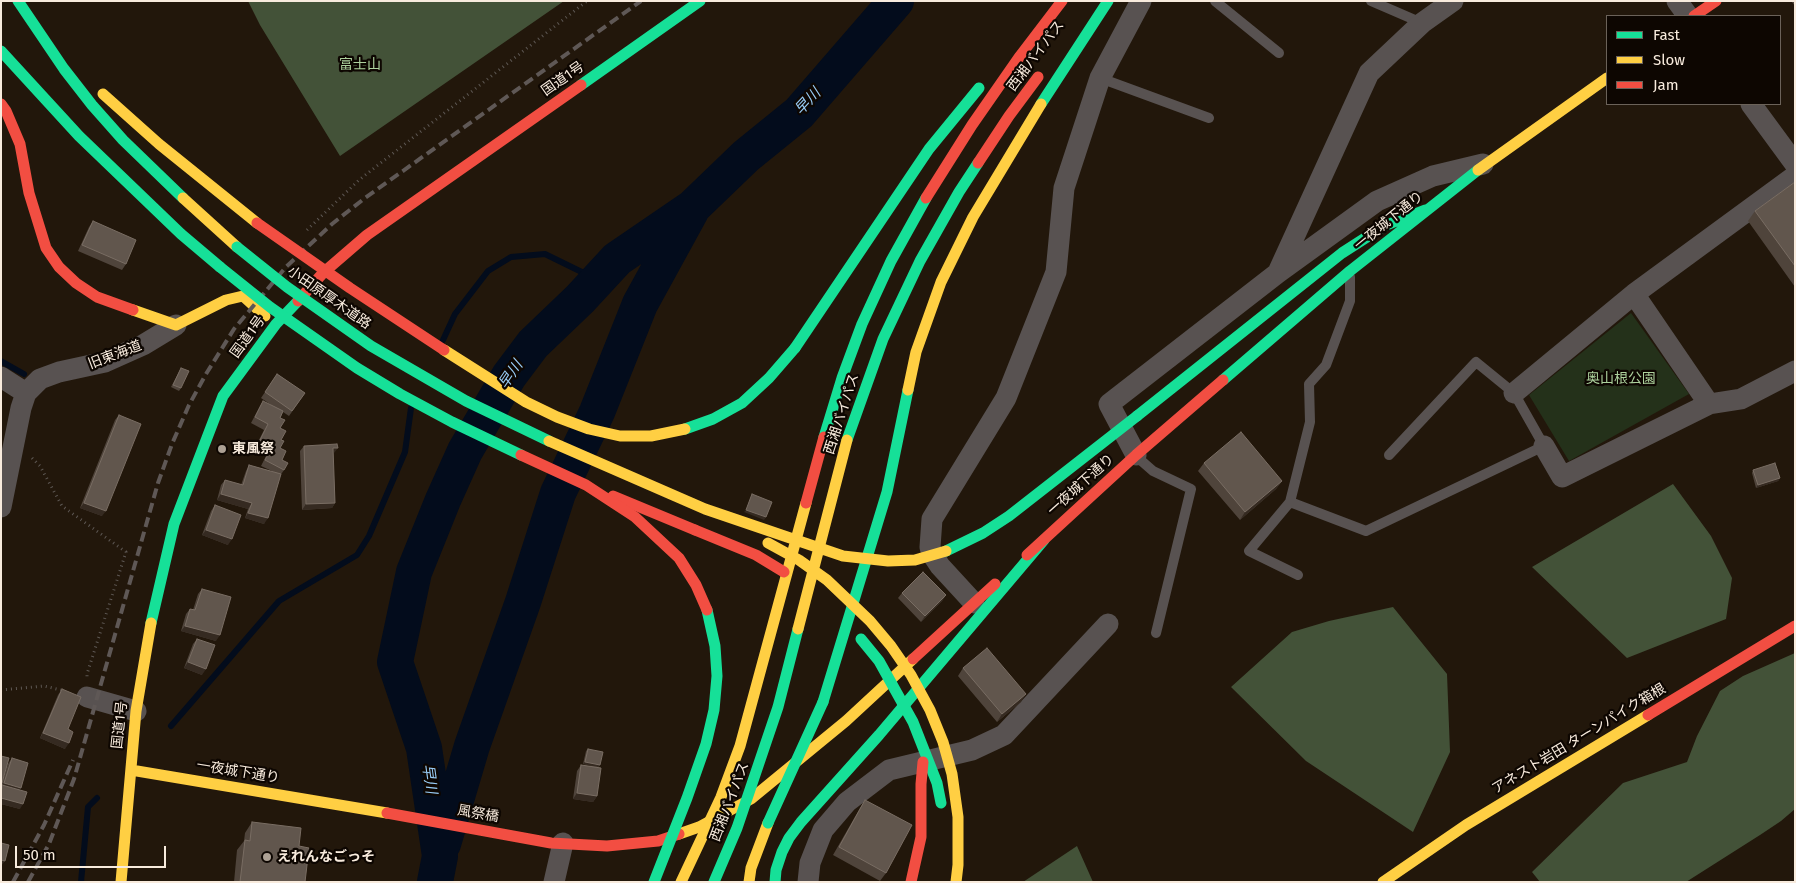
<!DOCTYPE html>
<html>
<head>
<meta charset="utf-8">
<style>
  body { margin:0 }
  #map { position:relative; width:1796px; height:883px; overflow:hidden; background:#22170b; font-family:"Fira Sans",sans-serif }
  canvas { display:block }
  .frame { position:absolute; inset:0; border:2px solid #f8ebdd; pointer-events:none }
  .legend { position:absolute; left:1606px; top:15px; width:175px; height:90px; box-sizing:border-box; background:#0d0601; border:1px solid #6b6259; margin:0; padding:6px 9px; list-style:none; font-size:15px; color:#f8ebdd }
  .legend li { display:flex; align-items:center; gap:10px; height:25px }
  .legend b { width:25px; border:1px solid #6b6259 }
  .scale { position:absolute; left:15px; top:846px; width:151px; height:22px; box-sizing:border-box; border:2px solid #f8ebdd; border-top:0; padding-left:6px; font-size:15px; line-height:18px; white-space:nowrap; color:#f8ebdd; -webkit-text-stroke:4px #0d0601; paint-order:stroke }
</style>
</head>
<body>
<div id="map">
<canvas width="1796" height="883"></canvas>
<div class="frame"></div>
<ul class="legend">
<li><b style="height:6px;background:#16e098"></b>Fast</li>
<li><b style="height:6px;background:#ffcf43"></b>Slow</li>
<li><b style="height:6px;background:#f24e42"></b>Jam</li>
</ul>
<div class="scale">50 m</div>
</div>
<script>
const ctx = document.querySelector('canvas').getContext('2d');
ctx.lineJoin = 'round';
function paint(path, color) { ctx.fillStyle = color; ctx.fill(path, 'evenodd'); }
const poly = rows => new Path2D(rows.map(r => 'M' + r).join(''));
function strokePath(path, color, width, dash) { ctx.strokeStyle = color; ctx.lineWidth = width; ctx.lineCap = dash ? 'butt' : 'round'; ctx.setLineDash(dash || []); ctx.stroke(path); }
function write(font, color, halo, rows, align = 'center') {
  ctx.font = font + ' "Fira Sans","Noto Sans JP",sans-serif'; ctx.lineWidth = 4.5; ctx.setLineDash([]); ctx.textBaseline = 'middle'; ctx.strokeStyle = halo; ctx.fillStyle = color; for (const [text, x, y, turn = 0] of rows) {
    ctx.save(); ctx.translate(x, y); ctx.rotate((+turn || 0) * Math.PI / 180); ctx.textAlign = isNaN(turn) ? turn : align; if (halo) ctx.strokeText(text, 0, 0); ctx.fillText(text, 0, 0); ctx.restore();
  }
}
paint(poly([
  [1631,313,1689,394,1569,461,1529,395]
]), '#24311a');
paint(poly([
  [248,1,564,1,340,156,260,25],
  [1673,484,1711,536,1732,578,1726,619,1627,658,1532,567],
  [1393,607,1447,674,1450,752,1413,832,1306,761,1231,687,1292,632,1329,621],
  [1795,653,1795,809,1781,821,1760,835,1686,882,1540,882,1532,872,1623,783,1687,762,1697,736,1720,691,1743,676],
  [1077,846,1093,882,1023,882]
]), '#435238');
strokePath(poly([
  [443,340,455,314,488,271,511,257,545,254,598,280],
  [1,361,24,374],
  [171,726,279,601,357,555,369,536,405,452,411,408],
  [81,882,88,807,97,798]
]), '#030c1c', 6);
strokePath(poly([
  [443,844,472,746,523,602,558,493,597,412,640,304,691,211],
  [435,882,440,856,424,748,395,662,414,572,443,500,465,451,509,376,533,344,580,299,617,259,693,207,746,156,799,113,896,1]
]), '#030c1c', 36);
strokePath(poly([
  [307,230,359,180,587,1],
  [32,458,40,466,62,506,126,552,87,674,87,678],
  [1,690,44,686,65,691]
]), '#5e5854', 3, [1, 4]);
strokePath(poly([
  [1215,1,1279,53],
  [1371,1,1422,23],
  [1100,78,1209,118],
  [1137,457,1153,471,1191,489,1156,633],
  [1290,502,1366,531,1544,446,1514,393,1476,362,1389,455],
  [1298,575,1249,551,1290,502,1310,422,1309,384,1326,365,1350,301,1350,277]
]), '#585251', 10);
strokePath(poly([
  [1677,1,1688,16],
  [1751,104,1795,164],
  [1279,270,1369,73,1422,23,1453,1],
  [1634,294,1709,404],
  [1,377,26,393],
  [1514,393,1634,294,1795,176],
  [1544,446,1562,477,1709,404,1741,399,1795,371],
  [1136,455,1109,404,1279,272,1377,201,1433,176,1483,164],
  [1,507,21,408,26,393,40,379,59,372,105,362,143,345,176,325],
  [974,603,940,566,932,554,930,547,932,519,1006,398,1056,272,1064,188,1100,78,1141,1],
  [87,697,136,711],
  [554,882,563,843],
  [808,882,810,863,823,830,847,802,889,770,972,750,1004,735,1108,624]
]), '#585251', 21);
strokePath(poly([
  [18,1,64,69,92,105,123,140,183,198],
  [1,51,79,136,181,234,220,267],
  [581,85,700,1],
  [1041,104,1108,1],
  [795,348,929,149,979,88],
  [1223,380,1350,271,1478,170],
  [1137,416,1342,253,1384,226,1425,210],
  [824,437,842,378,862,324,891,261,926,198],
  [847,440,883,339,920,261,959,192,978,163],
  [151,623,174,524,223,396,276,324,298,301],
  [823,702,887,492,908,390],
  [775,882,776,870,782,852,789,838,801,822,879,735,1044,540]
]), '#16e098', 11);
strokePath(poly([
  [103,94,159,144,257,223],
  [1478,170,1607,78],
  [183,198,237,247],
  [133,310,176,325,226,300,243,296,265,316],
  [908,390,916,352,941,282,973,217,1041,104],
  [131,770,387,813],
  [679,834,699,827,751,799,846,721,913,659],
  [121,882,136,711,151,623],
  [749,882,751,868,768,823],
  [1383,882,1466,825,1648,715]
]), '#ffcf43', 11);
strokePath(poly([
  [1694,16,1716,1],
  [1,104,6,111,20,144,29,193,46,248,59,267,76,283,97,297,133,310],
  [978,163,1009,116,1038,77],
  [926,198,972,125,1020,56,1062,1],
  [298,301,323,273,367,235,581,85],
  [613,496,695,530],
  [1027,555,1136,455,1223,380],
  [913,659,995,584],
  [1648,715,1795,626],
  [387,813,551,843,607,846,658,841,679,834]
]), '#f24e42', 11);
strokePath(poly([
  [13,882,44,825,73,760],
  [28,882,49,844,74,779,158,483,172,444,189,405,206,374,234,329,286,267,332,224,365,198,641,1]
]), '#5f5856', 4, [10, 5]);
strokePath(poly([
  [237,247,287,287,371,346,466,401,549,441],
  [220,267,270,307,357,368,400,394,452,422,521,455],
  [685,429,713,419,742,403,769,378,795,348],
  [946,551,983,533,1009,516,1137,416],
  [861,639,879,661,913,722,937,783,941,803],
  [768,823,823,702],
  [654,882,687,798,706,744,714,710,717,676,715,646,707,610],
  [714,882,737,828,778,707,798,629]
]), '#16e098', 11);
strokePath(poly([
  [444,350,526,402,557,417,589,429,620,436,651,436,685,429],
  [549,441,705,509,843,556,888,561,915,560,946,551],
  [768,543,799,560,827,580,870,621,891,646,911,675,930,710,943,742,952,774,958,817,958,865,956,882],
  [798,629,847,440],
  [681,882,721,797,740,746,806,503]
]), '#ffcf43', 11);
strokePath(poly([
  [257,223,350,288,444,350],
  [521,455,586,485,635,517,679,558,696,585,707,610],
  [806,503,824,437],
  [695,530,756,555,784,572],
  [911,882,921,837,921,784,923,762]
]), '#f24e42', 11);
paint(poly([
  [1791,1,1795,1,1795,6],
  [1795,182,1795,287,1748,221,1755,211],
  [93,221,126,264,122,270,78,251,89,227],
  [181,368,181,388,179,391,171,387],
  [277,374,305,393,289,416,283,412,280,418,281,440,280,448,284,470,280,476,264,524,245,518,248,509,217,500,221,485,225,480,241,485,246,471,249,465,274,472,261,466,268,452,256,446,264,430,251,423,260,406,263,401,274,407,261,398],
  [119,415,102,516,80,508,115,420],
  [304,446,333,453,335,503,332,508,302,510,300,451],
  [1204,463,1282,481,1276,489,1240,520,1198,471],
  [1753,470,1780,478,1778,481,1756,488,1752,473],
  [215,505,228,545,202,535,211,511],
  [202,589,216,641,181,631,186,614,190,609,193,610,198,594],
  [902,593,946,595,942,601,921,622,898,598],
  [197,639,202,675,184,668,193,644],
  [963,668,1021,702,997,722,958,676],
  [62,689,68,729,65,749,40,738,58,695],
  [588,749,600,765,598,767,597,796,593,802,573,799,577,771,581,765,598,767,583,764,586,751],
  [12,758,21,788,19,790,20,809,1,804,1,786,8,764],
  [865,800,886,873,880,881,833,855,860,808],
  [252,822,299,846,305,882,234,882,237,850,244,841,245,833]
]), '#4f443b');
paint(poly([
  [333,448,338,448,334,453],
  [1780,478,1778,481,1756,488,1758,485],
  [1282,481,1276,489,1240,520,1245,512],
  [221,494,252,503,248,509,217,500],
  [84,503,106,511,102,516,80,508],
  [335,503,332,508,302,510,306,504],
  [746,510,766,517,764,520,744,512],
  [248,513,268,518,264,524,245,518],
  [206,530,232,539,228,545,202,535],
  [946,595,942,601,921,622,925,616],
  [185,626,220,635,216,641,181,631],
  [188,662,206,669,202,675,184,668],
  [1026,694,1021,702,997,722,1002,714],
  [43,733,69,743,65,749,40,738],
  [585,762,600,765,598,767,583,764],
  [4,783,21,788,17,793,1,788],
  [577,793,597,796,593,802,573,799],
  [1,798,23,804,20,809,1,804],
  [1,860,5,861,1,866]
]), '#352a21');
const building = poly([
  [1795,182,1795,266,1755,211,1795,182],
  [93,221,136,240,126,264,82,245,93,221],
  [181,368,189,371,181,388,173,385,181,368],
  [277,374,305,393,292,411,265,392,277,374],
  [263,401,283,411,280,418,285,420,280,428,286,431,281,440,284,441,280,448,286,451,282,460,288,463,284,470,265,460,272,446,260,440,268,424,255,417,263,401],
  [119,415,141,424,106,511,84,503,119,415],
  [1241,432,1282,481,1245,512,1204,463,1241,432],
  [337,444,338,448,333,448,335,503,306,504,304,446,337,444],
  [1775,463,1780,478,1758,485,1753,470,1775,463],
  [249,465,281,474,268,518,248,513,252,503,221,494,225,480,243,485,249,465],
  [752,494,772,502,766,517,746,510,752,494],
  [215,505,241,515,232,539,206,530,215,505],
  [923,572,946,595,925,616,902,593,923,572],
  [202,589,231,597,220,635,185,626,190,609,195,610,202,589],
  [197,639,215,645,206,669,188,662,197,639],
  [987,648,1026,694,1002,714,963,668,987,648],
  [62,689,81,697,68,729,73,732,69,743,43,733,62,689],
  [588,749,603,752,600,765,585,762,588,749],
  [1,756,9,758,2,783,1,783,1,756],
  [12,758,28,763,21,788,4,783,12,758],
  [581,765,601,768,597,796,577,793,581,765],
  [2,785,27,792,23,804,1,798,2,785],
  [865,800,912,825,886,873,839,847,865,800],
  [252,822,301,828,299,846,309,848,305,882,240,882,245,840,250,841,252,822],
  [1,843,9,845,5,861,1,860,1,843]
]);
paint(building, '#61564d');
strokePath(building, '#796d63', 1);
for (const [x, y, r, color] of [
  [222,449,5,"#ada194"],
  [267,857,5,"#ada194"]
]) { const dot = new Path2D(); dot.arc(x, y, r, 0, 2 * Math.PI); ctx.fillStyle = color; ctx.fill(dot); strokePath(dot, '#0d0601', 2); }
write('14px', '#f8ebdd', '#0d0601', [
  ["西湘バイパス",1036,56,-53],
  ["国道1号",563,79,-35],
  ["一夜城下通り",1389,221,-39],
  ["小田原厚木道路",329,298,35],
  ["国道1号",248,337,-54],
  ["旧東海道",115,355,-21],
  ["西湘バイパス",842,414,-72],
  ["一夜城下通り",1081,485,-42],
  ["国道1号",120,725,-84],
  ["アネスト岩田 ターンパイク箱根",1579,739,-31],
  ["一夜城下通り",238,772,9],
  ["西湘バイパス",730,802,-69],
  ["風祭橋",478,814,10]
]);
write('14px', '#acd09c', '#0d0601', [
  ["富士山",360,65],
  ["奥山根公園",1621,379]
]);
write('bold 14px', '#f8ebdd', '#0d0601', [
  ["東風祭",232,449],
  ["えれんなごっそ",277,857]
], 'left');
write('italic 15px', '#98ccf6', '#0d0601', [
  ["早川",808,102,-47],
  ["早川",511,375,-56],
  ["早川",429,779,82]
]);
</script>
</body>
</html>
